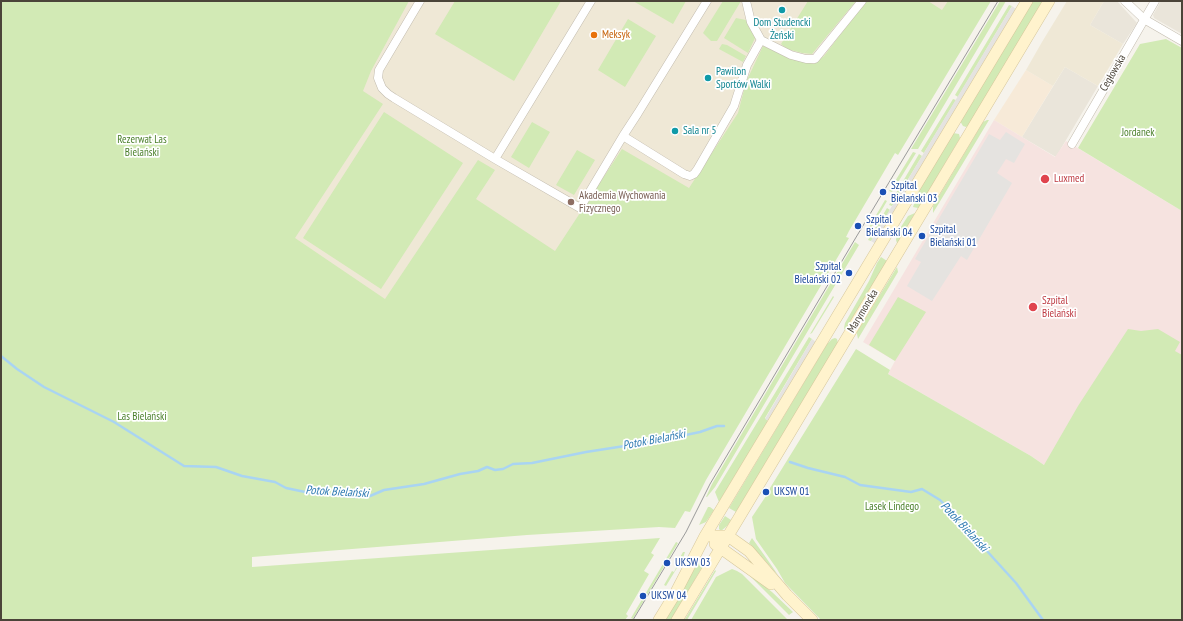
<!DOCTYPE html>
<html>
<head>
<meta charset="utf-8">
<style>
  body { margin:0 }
  #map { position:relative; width:1183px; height:621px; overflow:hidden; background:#f6f3ec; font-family:"PT Sans Narrow",sans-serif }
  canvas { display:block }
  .frame { position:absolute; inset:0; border:2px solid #4b4439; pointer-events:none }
</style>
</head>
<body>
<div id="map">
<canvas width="1183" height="621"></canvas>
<div class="frame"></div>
</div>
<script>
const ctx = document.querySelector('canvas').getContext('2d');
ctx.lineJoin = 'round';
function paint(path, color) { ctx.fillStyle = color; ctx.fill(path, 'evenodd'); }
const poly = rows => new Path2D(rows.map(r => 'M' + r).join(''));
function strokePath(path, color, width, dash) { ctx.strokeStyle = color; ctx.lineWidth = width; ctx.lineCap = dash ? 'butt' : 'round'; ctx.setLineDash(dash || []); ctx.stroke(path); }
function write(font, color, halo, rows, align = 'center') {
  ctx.font = font + ' "PT Sans Narrow",sans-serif'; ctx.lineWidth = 3.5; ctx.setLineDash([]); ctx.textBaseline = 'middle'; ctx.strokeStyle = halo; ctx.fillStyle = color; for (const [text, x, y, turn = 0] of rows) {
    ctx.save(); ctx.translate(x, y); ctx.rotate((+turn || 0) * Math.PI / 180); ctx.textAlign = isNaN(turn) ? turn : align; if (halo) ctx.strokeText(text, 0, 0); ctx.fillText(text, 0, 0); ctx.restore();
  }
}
paint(poly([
  [1104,1,1117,1,1137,23,1123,44,1090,25],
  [1161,1,1182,1,1182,34,1154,18,1153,15],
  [1065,67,1098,86,1056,157,1022,137]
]), '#eae5da');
paint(poly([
  [1026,70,1053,86,1022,137,994,120]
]), '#f7ead8');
paint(poly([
  [303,1,985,1,677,365,267,277],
  [1067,1,1104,1,1090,25,1123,44,1098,86,1065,67,1053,86,1026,70,1042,42]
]), '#efe8d6');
paint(poly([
  [994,120,1055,157,1066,141,1182,211,1182,507,1044,465,1031,456,888,374,895,361,863,342]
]), '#f6e3e0');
paint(poly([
  [1,1,409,1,371,71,363,91,383,104,295,238,385,299,478,160,495,170,476,199,555,251,622,149,689,188,738,113,746,82,763,46,796,60,814,64,824,56,866,1,928,1,942,10,948,1,991,1,898,155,895,153,849,231,846,237,849,238,706,480,690,512,685,511,675,528,659,527,527,535,252,557,252,567,660,538,651,553,654,555,644,571,649,574,626,614,628,616,625,620,1,620],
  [455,1,561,1,514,81,435,34],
  [633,1,686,1,673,24],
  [723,1,741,1,717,41,711,41,703,33],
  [808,1,856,1,812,54,802,53,787,49,781,44],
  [1000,1,1006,1,918,149,911,149],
  [1032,1,1043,1,969,125,966,127,963,126,960,121],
  [1009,5,1012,6,958,97,955,95],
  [736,18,746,20,756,36,748,53,724,38],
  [628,19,656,36,625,87,598,70],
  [1166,39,1182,48,1182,211,1078,148,1140,44],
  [722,44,727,45,746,56,743,62,719,49],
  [953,99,956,100,924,153,921,151],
  [384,112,463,163,381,289,303,238],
  [987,120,989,120,933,213,933,206,945,186,983,122],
  [532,122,550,132,529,168,511,157],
  [953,133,959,134,960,138,920,206,918,208,913,207,918,192,925,179],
  [577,150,595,160,574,195,556,185],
  [913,152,916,153,892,192,889,191],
  [919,154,922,156,892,206,889,205],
  [885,200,887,201,867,235,865,234],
  [887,208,890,210,871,241,868,240],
  [915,213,898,243,897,243,896,240,897,233,908,216],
  [855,242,859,245,715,487,707,497,706,497,712,484],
  [881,257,887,261,845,330,844,328,845,323,869,281,877,263],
  [897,267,898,272,858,339,857,334,857,332],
  [833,296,834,297,812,333,810,334],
  [898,297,926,312,895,361,869,345],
  [1128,329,1141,331,1158,329,1180,342,1175,351,1182,355,1182,620,821,620,785,583,777,569,756,539,752,517,770,490,770,488,856,349,890,370,888,374,1031,456,1044,465,1078,406],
  [809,337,812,339,765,418,768,421,719,502,715,492],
  [835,338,837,339,838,343,736,512,729,508,827,344,832,339],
  [708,507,710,507,714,510,706,522,699,525],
  [725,516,731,520,727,526,721,531,719,529,719,525],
  [752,538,767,559,778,575,749,543],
  [676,542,678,543,633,619,631,618],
  [683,552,685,552,683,558,666,586,664,585,672,571,674,572,678,564,677,563],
  [699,560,704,564,671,620,665,620],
  [732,569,737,571,742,574,788,620,691,620,716,577],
  [715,570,716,571,687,620,685,619],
  [744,570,772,592,793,612,789,615]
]), '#d2eab5');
paint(poly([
  [1012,6,1016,9,876,244,871,241],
  [1006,132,1025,144,1014,163,1006,159,997,173,1012,183,967,260,961,256,932,301,907,286,921,262,915,259,989,134,1000,140],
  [812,339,816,342,769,421,765,419]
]), '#e5e3e0');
strokePath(poly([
  [1,356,17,369,44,387,114,422,184,466,216,467,242,476,275,482,286,488,310,493,354,497,370,496,384,490,424,484,460,474,478,471,487,467,495,470,503,469,513,464,532,463,586,452,657,441,700,432,717,426,724,426],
  [790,462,808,468,845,477,860,485,911,492,922,489,940,500,957,518,1016,583,1043,620]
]), '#a9d4f2', 2.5);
const street = poly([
  [420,1,379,70,378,78,382,88,388,94,394,98,495,159,580,208,623,136,638,113,707,1],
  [746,1,751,22,761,40,791,55,806,59,815,59,862,1],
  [1125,1,1144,19,1182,41],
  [623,136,684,174,690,176,694,174,697,170,734,106,747,65,761,40],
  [1072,144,1155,1],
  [495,159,591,1]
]);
const secondary = poly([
  [705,536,728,536,749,551,787,595,812,620],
  [715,544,771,584],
  [659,620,675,594,705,536,1027,1],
  [677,620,737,521,1049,1]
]);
strokePath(street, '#c2bbae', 9);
strokePath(secondary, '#d6c79b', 12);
strokePath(street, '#fff', 8);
strokePath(secondary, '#fff3cd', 11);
strokePath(poly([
  [633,620,686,532,710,484,855,239,998,1]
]), '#9a9a9a', 1);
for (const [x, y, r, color] of [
  [782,10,4,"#0f9aa8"],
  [594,35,4,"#e8710a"],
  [708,78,4,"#0f9aa8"],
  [675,131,4,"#0f9aa8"],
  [1045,179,5,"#e0444e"],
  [883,192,4,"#1a4fb4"],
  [571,202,4,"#8d6e63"],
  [858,226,4,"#1a4fb4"],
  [922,236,4,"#1a4fb4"],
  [849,273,4,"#1a4fb4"],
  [1033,307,5,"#e0444e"],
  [766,492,4,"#1a4fb4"],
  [667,563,4,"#1a4fb4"],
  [643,596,4,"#1a4fb4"]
]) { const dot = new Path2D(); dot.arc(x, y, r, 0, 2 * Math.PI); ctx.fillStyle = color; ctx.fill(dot); strokePath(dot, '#fff', 1.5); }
write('11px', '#0d838f', '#fff', [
  ["Dom Studencki",782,23,"center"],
  ["Żeński",782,36,"center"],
  ["Pawilon",716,72],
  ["Sportów Walki",716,85],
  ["Sala nr 5",683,131]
], 'left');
write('11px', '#c56008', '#fff', [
  ["Meksyk",602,35]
], 'left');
write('11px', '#4b4439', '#fff', [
  ["Cegłowska",1113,73,-60],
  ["Marymoncka",863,311,-59]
]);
write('11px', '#4a7f2a', '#fff', [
  ["Jordanek",1138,133],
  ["Rezerwat Las",142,140],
  ["Bielański",142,153],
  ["Las Bielański",142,417],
  ["Lasek Lindego",892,507]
]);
write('11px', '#be3a42', '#fff', [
  ["Luxmed",1054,179],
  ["Szpital",1042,301],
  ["Bielański",1042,314]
], 'left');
write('11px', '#164399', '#fff', [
  ["Szpital",891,186],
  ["Bielański 03",891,199],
  ["Szpital",866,220],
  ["Bielański 04",866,233],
  ["Szpital",930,230],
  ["Bielański 01",930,243],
  ["Szpital",841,267,"right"],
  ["Bielański 02",841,280,"right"],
  ["UKSW 01",774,492],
  ["UKSW 03",675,563],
  ["UKSW 04",651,596]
], 'left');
write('11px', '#785e54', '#fff', [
  ["Akademia Wychowania",579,196],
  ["Fizycznego",579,209]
], 'left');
write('italic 12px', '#2e7ab2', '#fff', [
  ["Potok Bielański",654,440,-11],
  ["Potok Bielański",337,492,3],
  ["Potok Bielański",964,527,47]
]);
</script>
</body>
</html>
